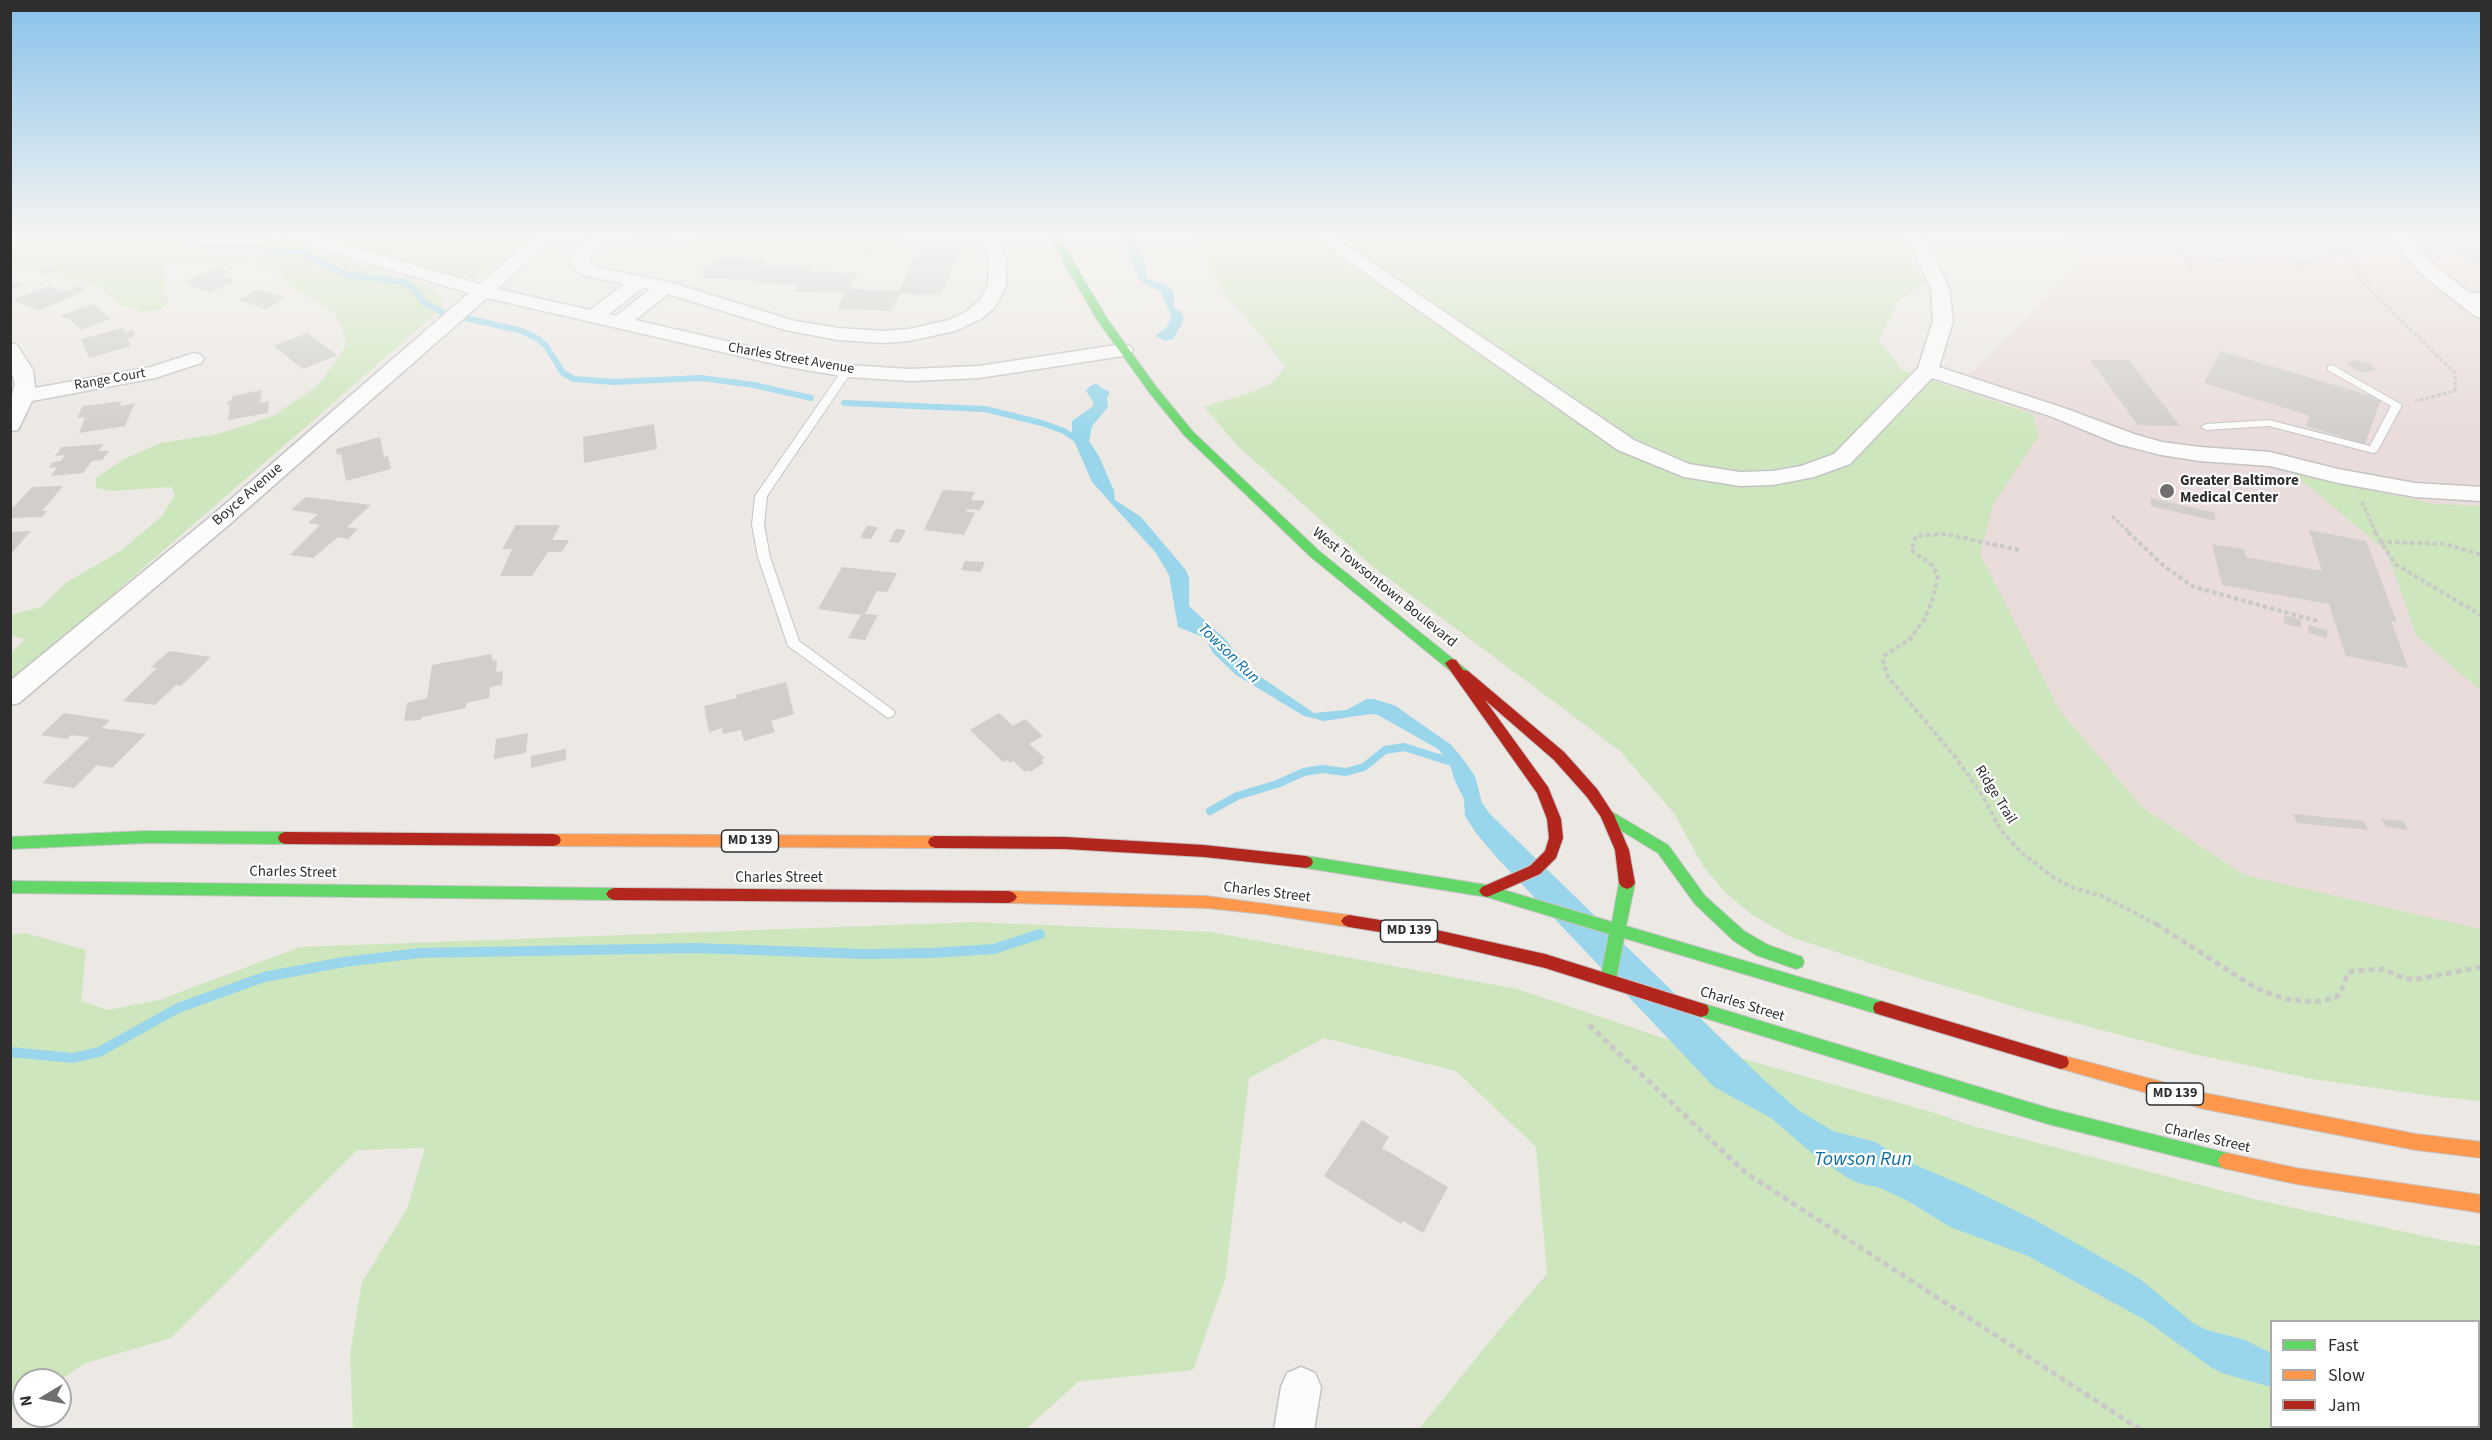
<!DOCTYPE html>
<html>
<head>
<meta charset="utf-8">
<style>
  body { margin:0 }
  #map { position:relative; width:2492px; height:1440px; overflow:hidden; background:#ece8e4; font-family:"Source Sans 3",sans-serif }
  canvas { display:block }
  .frame { position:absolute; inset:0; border:12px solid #2e2e2e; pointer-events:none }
  .legend { position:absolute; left:2270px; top:1320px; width:210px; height:108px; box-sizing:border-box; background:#fff; border:2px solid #ababab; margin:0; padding:8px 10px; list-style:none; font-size:18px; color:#2e2e2e }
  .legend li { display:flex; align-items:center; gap:12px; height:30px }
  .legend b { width:30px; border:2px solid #ababab }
  .north { position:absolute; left:12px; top:1368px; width:60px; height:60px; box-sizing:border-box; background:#fff; border:2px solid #ababab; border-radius:50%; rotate:260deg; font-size:16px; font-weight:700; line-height:24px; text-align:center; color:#2e2e2e }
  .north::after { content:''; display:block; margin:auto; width:21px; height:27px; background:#706f6e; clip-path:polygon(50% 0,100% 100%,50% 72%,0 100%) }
</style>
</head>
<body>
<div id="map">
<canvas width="2492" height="1440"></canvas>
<div class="frame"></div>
<ul class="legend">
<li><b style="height:8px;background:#63d668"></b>Fast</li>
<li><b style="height:8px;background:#ff974d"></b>Slow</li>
<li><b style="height:8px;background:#b3261e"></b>Jam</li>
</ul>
<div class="north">N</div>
</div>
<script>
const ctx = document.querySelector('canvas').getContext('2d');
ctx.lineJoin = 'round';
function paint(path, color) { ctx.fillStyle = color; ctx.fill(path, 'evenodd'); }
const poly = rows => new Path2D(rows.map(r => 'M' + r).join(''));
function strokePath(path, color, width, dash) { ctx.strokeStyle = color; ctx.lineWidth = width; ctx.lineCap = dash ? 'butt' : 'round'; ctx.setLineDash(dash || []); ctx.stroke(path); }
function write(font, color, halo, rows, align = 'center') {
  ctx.font = font + ' "Source Sans 3",sans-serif'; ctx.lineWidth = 4.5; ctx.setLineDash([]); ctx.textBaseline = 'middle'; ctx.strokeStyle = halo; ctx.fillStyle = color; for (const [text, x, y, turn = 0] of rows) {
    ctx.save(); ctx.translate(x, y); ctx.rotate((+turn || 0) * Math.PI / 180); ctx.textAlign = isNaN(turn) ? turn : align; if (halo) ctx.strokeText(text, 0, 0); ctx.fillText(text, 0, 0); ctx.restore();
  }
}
paint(poly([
  [2046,235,2481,235,2481,1084,2033,1012,1885,968,1791,937,1751,914,1726,893,1703,866,1674,813,1648,781,1607,737,2100,245]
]), '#e9dcdb');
paint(poly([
  [11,235,260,235,433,287,444,299,442,308,11,683,11,653,25,639,11,635,11,615,41,607,67,582,122,550,162,516,175,495,171,487,112,491,96,488,96,478,124,459,161,443,218,434,273,416,314,388,323,379,346,345,341,325,333,312,294,288,276,273,258,265,247,262,175,260,164,268,165,296,169,303,159,310,143,312,121,306,98,286,60,274,58,269,49,265,11,265],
  [318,235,532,235,498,265,475,277,452,275],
  [703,235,903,235,894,253,863,257,694,247],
  [1193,235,1901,235,1912,263,1926,283,1899,300,1879,340,1902,370,2033,414,2039,435,1993,505,1980,554,2060,711,2142,807,2244,875,2481,929,2481,1101,2440,1097,2318,1080,2193,1054,2033,1012,1885,968,1791,937,1751,914,1726,893,1703,866,1674,813,1620,751,1372,566,1239,447,1204,407,1250,393,1272,383,1285,367,1267,343,1223,292],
  [2293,473,2435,504,2481,506,2481,691,2416,635,2387,552],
  [974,922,1211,932,1517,989,1693,1048,1708,1049,1935,1113,1973,1126,2262,1201,2447,1241,2481,1246,2481,1429,1419,1429,1498,1331,1547,1274,1536,1147,1456,1071,1324,1038,1249,1078,1225,1280,1193,1370,1075,1382,1076,1384,1026,1429,353,1429,350,1355,362,1282,407,1209,425,1148,357,1150,171,1338,86,1363,60,1380,24,1380,24,1402,11,1411,10,935,25,933,86,950,81,1001,108,1010,159,1000,300,947],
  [2272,1322,2478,1322,2478,1426,2272,1426]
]), '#cee6be');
paint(poly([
  [1119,235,1137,235,1146,266,1146,278,1166,285,1174,292,1174,307,1181,312,1184,320,1173,339,1165,341,1155,336,1167,327,1171,316,1161,292,1143,283,1139,278],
  [1097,383,1100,387,1110,392,1107,398,1108,407,1092,426,1089,441,1099,456,1114,491,1115,500,1141,517,1185,569,1189,577,1189,606,1226,640,1246,667,1314,713,1346,710,1367,699,1374,699,1396,706,1407,714,1450,744,1460,755,1475,776,1482,803,1490,814,1765,1081,1798,1110,1833,1131,1875,1142,1906,1161,1965,1186,2035,1220,2140,1279,2193,1323,2207,1330,2245,1340,2271,1353,2271,1387,2225,1374,2212,1368,2145,1320,2028,1256,1950,1227,1908,1201,1880,1188,1858,1183,1846,1177,1813,1154,1771,1118,1714,1087,1497,858,1476,833,1465,816,1464,799,1455,781,1449,762,1438,749,1378,715,1370,714,1324,721,1304,716,1236,675,1213,653,1205,638,1178,627,1169,575,1156,553,1092,482,1072,436,1072,421,1092,407,1094,403,1086,391,1090,386]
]), '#99d6ec');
strokePath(poly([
  [173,235,187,243,204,248,261,248,303,253,347,275,404,282,413,288,424,303,444,313,522,331,538,339,546,346,563,373,574,379,614,382,701,378,754,385,811,398],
  [844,403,985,409,1042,423,1064,431,1079,441]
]), '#99d6ec', 6);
strokePath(poly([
  [1210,811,1237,796,1277,784,1304,772,1322,769,1346,772,1364,767,1385,750,1404,747,1458,764]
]), '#99d6ec', 8);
strokePath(poly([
  [10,1052,73,1058,99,1052,178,1008,264,977,344,962,420,953,695,948,865,954,932,953,994,949,1040,934]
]), '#99d6ec', 10);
paint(poly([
  [638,235,678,235,666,246,632,243],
  [2429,235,2482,235,2482,267],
  [934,239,963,242,949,271,952,271,941,294,909,295,910,293,900,293,891,311,837,309,845,293,794,292,798,285,752,283,755,279,702,278,705,274,701,274,709,263,713,263,716,258,760,259,767,260,763,266,810,267,807,271,858,273,849,289,899,291,923,241,933,241],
  [50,266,62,269,49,275,37,272],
  [218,267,228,271,220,275,235,281,209,293,184,282],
  [10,281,24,283,25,284,10,291],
  [49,286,62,292,78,286,87,290,39,311,13,300],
  [259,289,286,298,266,309,238,300],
  [94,304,111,319,81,330,68,318,64,319,60,316],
  [123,328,125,332,133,330,135,336,128,339,131,346,89,358,81,339],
  [307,333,337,355,303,369,273,346],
  [2221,351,2381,399,2365,444,2306,426,2310,416,2204,383],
  [2090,360,2129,360,2180,426,2138,425],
  [2353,360,2369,363,2376,370,2362,373,2346,364],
  [262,390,260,403,269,401,268,413,228,420,230,405,227,405,228,401,232,400,232,396],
  [122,401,120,406,135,403,125,426,79,433,85,417,77,418,83,406],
  [654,424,657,449,584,463,583,437],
  [380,437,384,457,388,456,391,469,346,481,341,454,337,455,336,449],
  [104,444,98,451,109,451,102,460,92,461,83,473,51,476,57,467,49,468,53,462,61,461,65,455,55,456,62,447],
  [63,486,42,511,47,511,42,517,10,518,10,507,14,507,32,487],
  [943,490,975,492,971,500,985,501,980,510,967,509,965,511,975,513,964,535,924,530],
  [306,497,371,505,347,527,358,529,348,539,338,537,313,558,290,555,320,525,308,523,318,514,291,510],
  [2151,498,2215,513,2215,521,2151,506],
  [516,525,560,525,552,540,569,540,562,552,548,552,532,576,500,576,512,549,502,549],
  [867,526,878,527,871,539,860,538],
  [896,529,906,530,899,543,889,542],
  [2309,530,2366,541,2397,622,2391,621,2408,668,2346,656,2329,604,2222,585,2212,544,2244,549,2246,557,2322,571],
  [31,531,10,555,10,532],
  [965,561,985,562,981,572,961,570],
  [842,567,897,573,887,592,877,591,865,614,878,615,865,640,848,638,861,615,818,609],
  [2284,615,2301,620,2301,628,2284,623],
  [2308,625,2327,630,2327,638,2309,633],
  [169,651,211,657,181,686,176,685,155,705,123,701,157,668,151,667],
  [491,654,493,661,497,660,496,672,503,671,502,685,490,687,489,698,466,703,466,708,422,717,421,720,404,721,407,703,427,698,432,665],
  [786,682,794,714,771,721,775,732,744,741,741,730,723,734,722,728,709,732,704,706,737,698,736,695],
  [64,713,110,720,102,728,146,734,112,768,97,765,74,788,42,783,90,737,71,735,67,739,41,735],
  [999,713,1013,726,1025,719,1043,736,1029,744,1045,758,1041,760,1044,763,1030,772,1029,770,1025,772,1013,761,1010,763,1007,760,1003,762,970,730],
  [528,733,526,753,494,759,496,739],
  [566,749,566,760,531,768,531,756],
  [2293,814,2364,821,2368,830,2297,823],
  [2381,819,2403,821,2408,830,2386,827],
  [1362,1120,1389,1137,1382,1148,1448,1187,1423,1233,1403,1221,1401,1224,1324,1176]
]), '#d1cecb');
const lane = poly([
  [2459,293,2482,293,2482,299,2456,298,2456,294,2459,293],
  [2332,365,2402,405,2377,452,2373,453,2269,426,2206,430,2201,427,2206,424,2269,420,2370,446,2391,406,2328,370,2328,366,2332,365],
  [847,368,852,371,767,496,764,525,770,557,799,641,893,710,895,713,893,716,888,718,788,646,758,557,752,525,755,496,843,369,847,368]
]);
const street = poly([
  [284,235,311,235,480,284,537,235,556,235,497,289,590,310,624,284,583,275,570,265,574,251,589,235,608,235,592,253,589,263,596,267,672,283,795,321,838,328,884,331,909,329,949,320,967,311,980,300,988,286,989,263,980,235,998,235,1007,263,1006,286,995,307,981,319,955,331,909,341,884,343,838,340,785,330,668,294,635,320,783,354,847,365,910,369,979,366,1123,344,1130,346,1133,350,1130,354,1123,356,979,378,910,381,847,377,783,366,487,298,231,523,19,703,10,705,10,681,215,513,469,293,287,239,284,235],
  [643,288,650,289,616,316,609,314,643,288],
  [1311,235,1331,235,1634,440,1689,464,1740,472,1773,471,1801,466,1834,454,1918,368,1933,321,1931,288,1906,235,1924,235,1949,288,1953,321,1939,367,2064,408,2134,434,2162,442,2200,447,2270,452,2338,469,2415,483,2482,487,2482,501,2415,497,2338,483,2270,466,2200,461,2161,455,2118,444,2050,416,1932,378,1850,464,1814,477,1773,485,1740,486,1684,477,1618,450,1311,235],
  [2387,235,2406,235,2435,266,2482,302,2482,318,2475,316,2421,274,2387,235],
  [10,343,17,345,33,370,35,388,151,367,194,353,201,355,204,359,201,363,155,378,32,401,18,430,10,431,10,402,15,384,10,366,10,343],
  [1301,1367,1315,1373,1321,1387,1314,1430,1274,1430,1281,1387,1287,1373,1301,1367]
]);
const fast = poly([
  [1052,235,1060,235,1075,265,1108,320,1157,388,1193,432,1319,551,1468,671,1470,674,1468,677,1458,677,1311,557,1185,436,1149,392,1098,321,1065,265,1052,235],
  [1607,809,1668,845,1705,896,1744,931,1768,945,1802,957,1804,962,1802,967,1796,969,1756,955,1734,941,1695,904,1658,853,1602,819,1600,815,1602,811,1607,809],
  [146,831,285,832,290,834,292,838,290,842,285,844,146,843,10,849,10,837,146,831],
  [1306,856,1487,885,1612,922,1619,883,1622,879,1627,877,1632,879,1635,883,1626,926,1881,1001,1887,1003,1889,1008,1887,1013,1881,1015,1624,938,1616,980,1614,985,1608,987,1602,985,1600,980,1609,934,1487,897,1306,868,1301,866,1299,862,1301,858,1306,856],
  [10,881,614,888,619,890,622,894,619,898,614,900,10,893,10,881],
  [1701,1003,2048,1108,2227,1153,2233,1155,2236,1161,2233,1167,2227,1169,2048,1124,1695,1015,1693,1010,1695,1005,1701,1003]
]);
const slow = poly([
  [554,834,935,836,940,838,942,842,940,846,935,848,554,846,549,844,547,840,549,836,554,834],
  [1009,891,1206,896,1349,915,1354,917,1357,921,1354,925,1349,927,1264,914,1206,908,1009,903,1004,901,1001,897,1004,893,1009,891],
  [2061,1055,2204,1093,2416,1134,2482,1142,2482,1158,2416,1150,2204,1109,2055,1067,2053,1062,2055,1057,2061,1055],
  [2227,1153,2296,1168,2482,1195,2482,1213,2296,1184,2227,1169,2221,1167,2218,1161,2221,1155,2227,1153]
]);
const jam = poly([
  [1451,659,1456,660,1463,670,1468,671,1564,752,1597,789,1614,815,1629,850,1635,883,1632,887,1627,889,1622,887,1619,883,1615,850,1601,817,1587,797,1554,760,1485,700,1548,787,1561,819,1563,838,1556,858,1540,874,1492,895,1487,897,1482,895,1479,891,1482,887,1530,866,1545,851,1549,838,1547,819,1537,793,1445,663,1451,659],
  [285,832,554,834,559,836,561,840,559,844,554,846,285,844,280,842,278,838,280,834,285,832],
  [935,836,1065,837,1204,845,1306,856,1311,858,1313,862,1311,866,1306,868,1204,857,1065,849,935,848,930,846,928,842,930,838,935,836],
  [614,888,1009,891,1014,893,1017,897,1014,901,1009,903,614,900,609,898,606,894,609,890,614,888],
  [1349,915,1423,927,1545,954,1701,1003,1707,1005,1709,1010,1707,1015,1701,1017,1545,968,1423,939,1349,927,1344,925,1341,921,1344,917,1349,915],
  [1881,1001,2061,1055,2067,1057,2069,1062,2067,1067,2061,1069,1881,1015,1875,1013,1873,1008,1875,1003,1881,1001]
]);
strokePath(lane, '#c5c4c5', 2);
strokePath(street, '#c5c4c5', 3);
strokePath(fast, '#c5c4c5', 2);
strokePath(slow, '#c5c4c5', 2);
strokePath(jam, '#c5c4c5', 2);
strokePath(poly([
  [2163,235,2186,258,2192,271],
  [2337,235,2362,282,2455,373,2455,391,2415,401],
  [2186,258,2307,262,2297,271],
  [2307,262,2347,253],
  [2362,502,2376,533],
  [2112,516,2130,533]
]), '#c9c9c8', 3, [4, 2]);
strokePath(poly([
  [2128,532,2165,567,2194,587,2317,621],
  [2375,532,2395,564,2482,616],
  [2380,542,2445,544,2482,555],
  [2019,550,1946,534,1916,536,1911,550,1933,566,1938,576,1933,598,1924,620,1909,640,1885,655,1883,661,1888,677,1956,758,1981,793,2001,830,2022,853,2053,877,2071,887,2102,896,2158,925]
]), '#c9c9c8', 4, [4.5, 3]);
strokePath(poly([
  [2156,924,2256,988,2285,999,2314,1002,2335,998,2340,994,2348,973,2353,971,2383,969,2406,979,2417,979,2482,967],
  [1589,1025,1746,1173,2141,1430]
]), '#c9c9c8', 5, [6, 4]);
paint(lane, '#fcfcfb');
paint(street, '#fcfcfb');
paint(fast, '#63d668');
paint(slow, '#ff974d');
paint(jam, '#b3261e');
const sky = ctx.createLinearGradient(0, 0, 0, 436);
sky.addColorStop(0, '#88c2ea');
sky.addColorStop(0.54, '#f6f5f3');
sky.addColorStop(1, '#f6f5f300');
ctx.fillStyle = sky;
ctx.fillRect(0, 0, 2492, 436);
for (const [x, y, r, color] of [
  [2167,491,8,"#706f6e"]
]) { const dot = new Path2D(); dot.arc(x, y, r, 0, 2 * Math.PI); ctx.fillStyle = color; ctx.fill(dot); strokePath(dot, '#fff', 2); }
write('14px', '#2e2e2e', '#fff', [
  ["Charles Street Avenue",791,359,10],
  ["Range Court",110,380,-10]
]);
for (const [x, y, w] of [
  [750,841,57],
  [1409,931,57],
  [2175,1094,57]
]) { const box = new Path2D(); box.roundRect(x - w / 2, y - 11, w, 22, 4.5); ctx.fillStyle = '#fff'; ctx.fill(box); strokePath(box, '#2e2e2e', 1.5); }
write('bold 14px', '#2e2e2e', null, [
  ["MD 139",750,841],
  ["MD 139",1409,931],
  ["MD 139",2175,1094]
]);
write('bold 15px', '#2e2e2e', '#fff', [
  ["Greater Baltimore",2180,482],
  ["Medical Center",2180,499]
], 'left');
write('15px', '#2e2e2e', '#fff', [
  ["Boyce Avenue",248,495,-41],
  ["West Towsontown Boulevard",1384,588,39],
  ["Ridge Trail",1995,795,58],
  ["Charles Street",293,873,1],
  ["Charles Street",779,879],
  ["Charles Street",1267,893,7],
  ["Charles Street",1742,1005,17],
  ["Charles Street",2207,1139,13]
]);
write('italic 16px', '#0d6fa3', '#fff', [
  ["Towson Run",1228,654,44]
]);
write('italic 20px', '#0d6fa3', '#fff', [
  ["Towson Run",1863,1161]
]);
</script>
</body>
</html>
